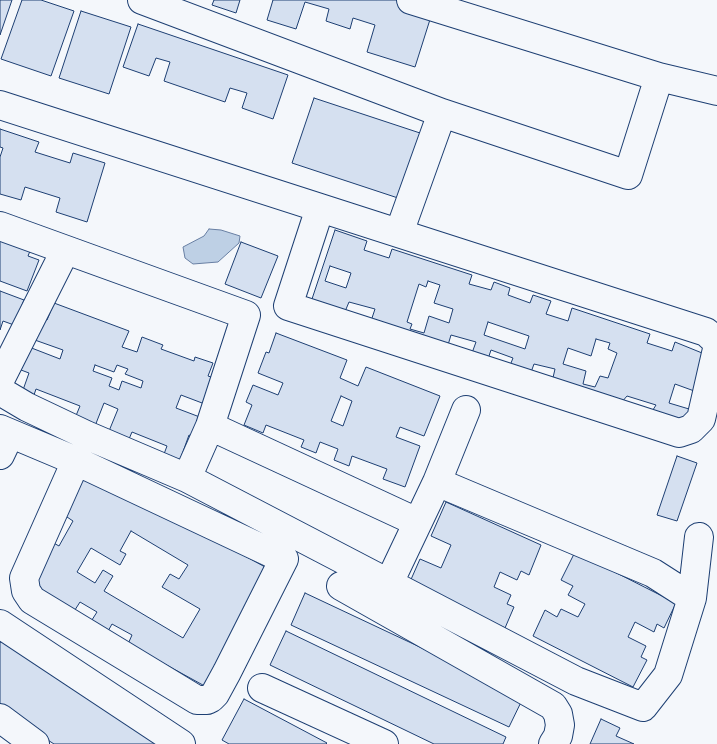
<!DOCTYPE html>
<html>
<head>
<meta charset="utf-8">
<style>
  body { margin:0 }
  canvas { display:block; background:#f4f7fb }
</style>
</head>
<body>
<canvas width="717" height="744"></canvas>
<script>
const ctx = document.querySelector('canvas').getContext('2d');
ctx.lineJoin = 'round';
function paint(path, color) { ctx.fillStyle = color; ctx.fill(path, 'evenodd'); }
const poly = rows => new Path2D(rows.map(r => 'M' + r).join(''));
function strokePath(path, color, width, dash) { ctx.strokeStyle = color; ctx.lineWidth = width; ctx.lineCap = dash ? 'butt' : 'round'; ctx.setLineDash(dash || []); ctx.stroke(path); }
const water = poly([
  [209,229,221,230,240,236,239,243,218,262,193,264,185,258,183,247,204,236,209,229]
]);
paint(water, '#bed0e5');
strokePath(water, '#687fa3', 1);
const building = poly([
  [0,0,12,0,0,35,0,0],
  [22,0,41,0,74,11,51,76,1,59,22,0],
  [214,0,240,0,236,13,212,5,214,0],
  [273,0,404,0,433,10,415,67,367,52,375,25,353,18,350,29,326,21,329,9,305,2,296,29,267,20,273,0],
  [81,11,131,27,109,94,59,78,81,11],
  [138,24,288,75,273,119,242,108,247,93,230,88,225,102,164,81,170,62,156,58,149,76,123,67,138,24],
  [314,98,420,133,398,198,292,163,314,98],
  [0,129,39,142,35,152,70,163,73,153,105,163,87,222,56,212,60,198,25,187,21,200,0,194,0,157,3,148,0,147,0,129],
  [335,230,367,241,364,250,389,258,392,249,472,275,469,284,491,290,494,282,510,288,508,295,530,303,533,295,551,301,546,314,568,321,572,308,650,334,647,343,672,351,675,342,707,355,697,392,675,384,669,403,689,409,686,424,651,413,656,405,627,396,621,403,552,382,555,369,534,364,530,375,509,368,513,358,491,350,487,362,472,353,476,342,451,335,448,345,371,321,375,309,349,302,344,314,310,305,335,230],
  [330,266,351,273,346,288,325,281,330,266],
  [428,281,440,285,434,303,453,309,449,323,429,316,424,333,410,329,412,324,407,322,419,284,426,287,428,281],
  [488,322,529,336,525,349,484,335,488,322],
  [596,339,610,343,608,349,617,353,608,378,600,376,595,387,583,384,586,371,563,364,568,348,591,356,596,339],
  [0,240,32,246,28,256,39,260,27,291,0,281,0,240],
  [241,242,278,256,261,298,225,284,241,242],
  [0,291,24,300,14,325,3,321,0,330,0,291],
  [54,303,129,331,122,347,137,352,142,337,163,345,161,349,194,361,195,357,213,363,208,376,220,380,210,406,181,395,176,408,205,419,198,439,189,435,180,460,164,454,167,446,132,432,129,439,109,431,118,409,104,403,95,426,75,418,80,406,36,389,34,395,23,390,29,373,21,370,29,347,60,359,63,350,32,339,40,318,47,320,54,303],
  [95,365,114,372,117,365,128,369,125,374,143,381,141,388,122,381,119,390,109,386,112,378,93,371,95,365],
  [276,333,347,360,340,378,358,386,366,367,440,396,424,436,400,427,396,437,420,446,405,487,383,479,387,469,352,456,349,466,334,460,338,449,320,442,316,453,301,447,304,440,266,425,263,433,244,425,252,405,246,402,253,385,278,395,283,383,258,373,266,352,269,353,276,333],
  [341,396,352,401,343,426,331,421,341,396],
  [677,456,697,463,677,521,657,515,677,456],
  [88,470,276,573,212,690,128,644,132,635,112,624,107,633,90,623,97,612,80,602,73,613,30,585,50,541,59,546,73,521,64,515,88,470],
  [131,531,188,565,179,579,170,574,162,587,200,609,183,638,104,591,113,576,103,570,95,583,77,572,91,548,120,565,126,554,120,551,131,531],
  [446,502,541,545,529,575,521,571,517,580,500,572,494,587,511,595,507,604,514,607,505,628,409,584,420,559,441,568,451,545,431,536,446,502],
  [575,552,676,603,664,628,657,624,654,632,635,622,628,637,646,646,641,657,647,660,633,687,533,636,545,610,557,617,561,609,578,617,585,604,568,595,573,586,561,580,575,552],
  [305,593,524,696,509,727,291,625,305,593],
  [286,631,506,737,503,744,434,744,270,665,286,631],
  [4,636,168,744,54,744,0,709,0,643,4,636],
  [244,699,327,743,326,744,229,744,222,740,244,699],
  [601,719,620,728,616,736,634,744,590,744,601,719]
]);
paint(building, '#d5e0f0');
strokePath(building, '#1d3f73', 1);
const minor = poly([
  [142,0,442,113,399,233],
  [411,0,659,77],
  [0,105,706,332,717,342],
  [442,113,628,175,659,77,717,91],
  [320,208,288,306,679,433,691,429,701,419,717,349],
  [0,226,246,315,210,426,187,478],
  [0,380,65,251],
  [0,391,27,407,86,435,187,478,576,681,643,707,668,675,692,598,653,573,437,482,389,583],
  [210,426,417,522],
  [0,429,76,461,284,559,227,672,215,694,211,698,207,700,197,700,32,600,26,591,24,578,76,461],
  [0,455,10,434],
  [437,482,466,410],
  [341,586,553,706,558,714,560,725,558,736,553,744],
  [692,598,699,537],
  [0,624,181,744],
  [262,688,384,744],
  [0,718,35,744]
]);
strokePath(minor, '#1d3f73', 30);
strokePath(minor, '#f4f7fb', 28);
</script>
</body>
</html>
